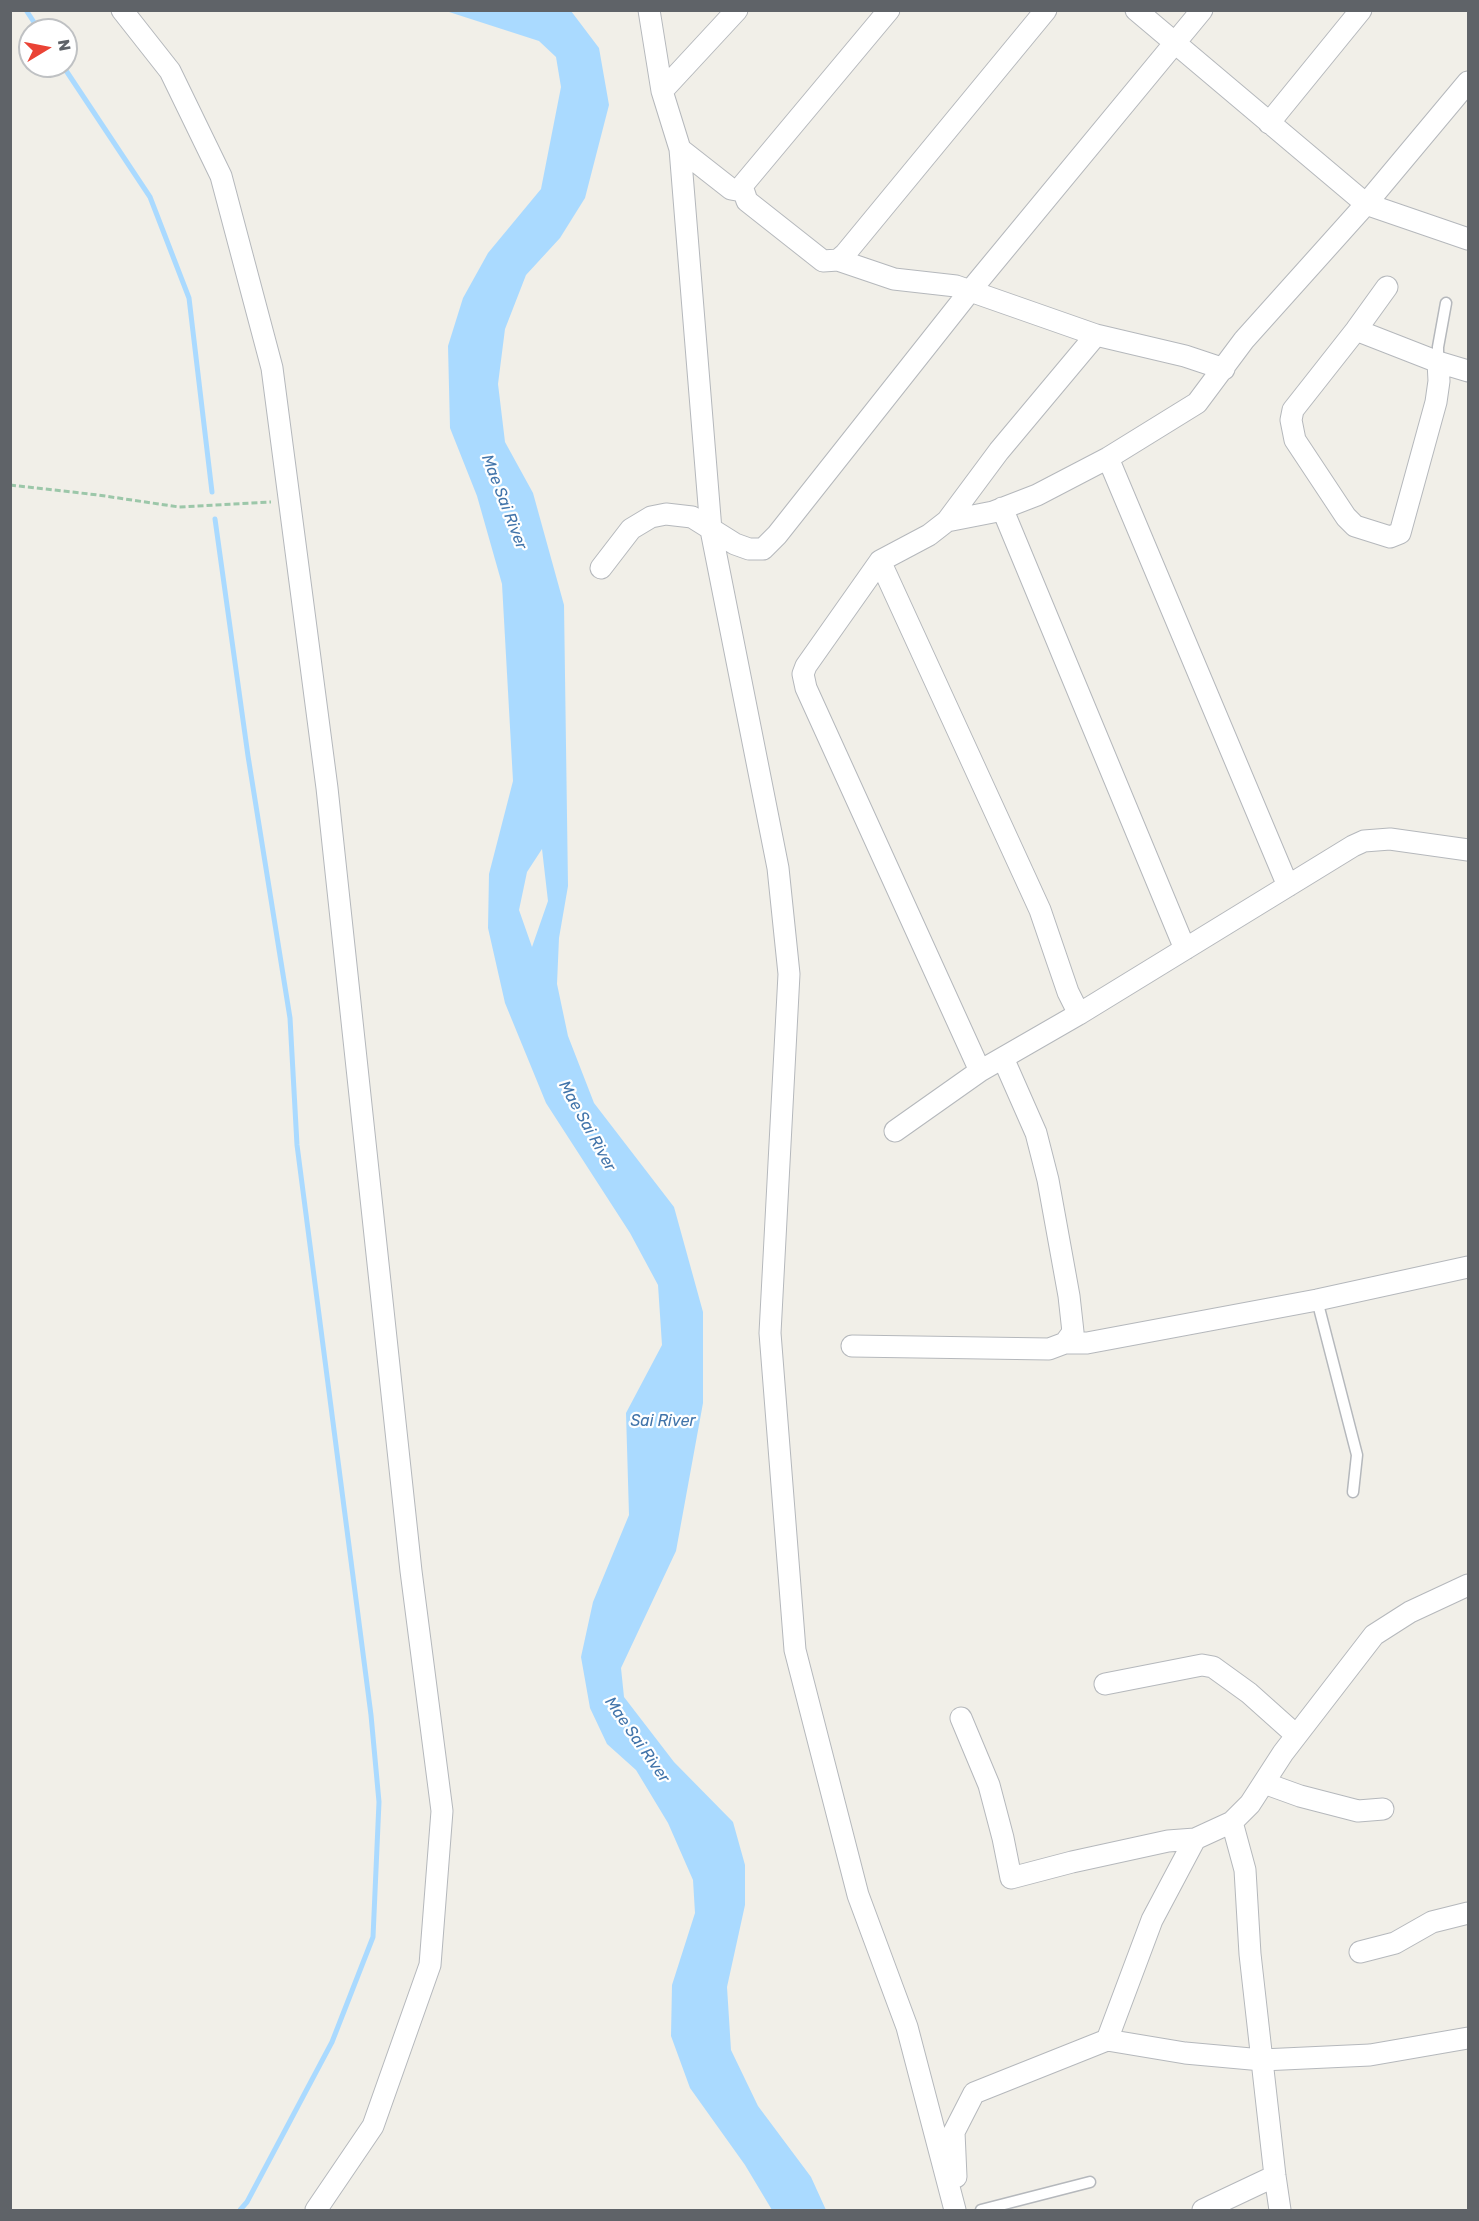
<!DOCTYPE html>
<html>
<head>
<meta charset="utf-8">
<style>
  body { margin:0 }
  #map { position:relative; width:1479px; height:2221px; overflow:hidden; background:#f1efe8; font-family:Rubik,sans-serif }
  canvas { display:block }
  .frame { position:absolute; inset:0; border:12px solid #5f6368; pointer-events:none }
  .north { position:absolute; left:18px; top:18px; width:60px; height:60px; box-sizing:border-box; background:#fff; border:2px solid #bfc1c3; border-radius:50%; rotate:80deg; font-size:16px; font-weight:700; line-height:24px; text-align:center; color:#5f6368 }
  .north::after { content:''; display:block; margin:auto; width:21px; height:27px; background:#ea4335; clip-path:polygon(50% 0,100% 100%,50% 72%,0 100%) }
</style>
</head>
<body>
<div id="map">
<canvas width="1479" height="2221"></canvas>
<div class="frame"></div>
<div class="north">N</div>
</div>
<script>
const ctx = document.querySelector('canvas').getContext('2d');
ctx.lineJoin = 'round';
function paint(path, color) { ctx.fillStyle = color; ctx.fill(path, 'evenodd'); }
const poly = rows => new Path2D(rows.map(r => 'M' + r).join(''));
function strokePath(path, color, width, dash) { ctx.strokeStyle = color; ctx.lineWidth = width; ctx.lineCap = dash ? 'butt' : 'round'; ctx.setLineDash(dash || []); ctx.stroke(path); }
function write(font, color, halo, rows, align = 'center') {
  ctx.font = font + ' Rubik,sans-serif'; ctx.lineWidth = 4.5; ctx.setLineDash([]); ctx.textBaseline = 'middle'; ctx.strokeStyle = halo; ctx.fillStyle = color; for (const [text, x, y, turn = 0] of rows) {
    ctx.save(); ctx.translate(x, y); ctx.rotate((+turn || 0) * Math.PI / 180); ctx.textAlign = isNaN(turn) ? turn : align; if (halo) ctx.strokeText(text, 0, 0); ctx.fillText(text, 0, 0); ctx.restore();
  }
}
paint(poly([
  [446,11,571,11,599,48,609,105,585,198,560,238,526,275,505,329,498,384,505,442,533,493,564,605,568,886,559,938,557,984,568,1036,594,1103,674,1207,703,1312,703,1403,676,1551,621,1668,624,1697,674,1762,733,1822,745,1865,745,1905,727,1987,731,2050,758,2106,811,2177,826,2210,772,2210,745,2165,690,2088,671,2036,672,1985,695,1913,693,1880,668,1823,636,1770,607,1744,590,1708,581,1657,593,1602,629,1515,626,1413,662,1345,658,1285,630,1233,546,1103,505,1003,488,928,489,874,513,781,502,584,477,496,450,428,448,346,463,298,488,253,541,189,561,87,556,57,539,41],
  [542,849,548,901,532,947,519,910,527,872]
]), '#aadaff');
strokePath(poly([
  [26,10,39,30],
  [63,66,150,197,189,298,212,492],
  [215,519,248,756,290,1018,297,1145,371,1715,379,1802,373,1937,332,2042,247,2202,240,2210]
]), '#aadaff', 5);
const service = poly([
  [1438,362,1438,347,1446,303],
  [1317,1300,1357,1455,1353,1492],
  [981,2210,1090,2182]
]);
const minor = poly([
  [122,10,170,71,221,176,272,368,327,788,411,1571,442,1811,430,1965,373,2126,316,2210],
  [649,10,662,91,680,149,731,189,742,191],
  [889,10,742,186,747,201,823,261,838,260,845,254,1046,10],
  [1136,10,1366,204,1468,239],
  [662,91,737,10],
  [1269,123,1361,10],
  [680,149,711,530,778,868,789,974,770,1333,795,1650,858,1895,907,2027,955,2210],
  [838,260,894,279,956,286,1096,335,1185,356,1224,369],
  [1387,287,1356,330,1293,410,1291,420,1295,440,1346,517,1355,526,1390,537,1400,533,1436,402,1439,381,1438,362],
  [1356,330,1438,362,1468,371],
  [1108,458,1288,886],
  [1002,508,1185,949],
  [947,521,999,451,1096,335],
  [880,561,1040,910,1068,992,1079,1014],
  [601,568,631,529,651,517,666,514,692,517,735,544,749,549,763,549,777,535,970,291,1202,10],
  [980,1071,806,688,803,674,806,666,880,561,929,535,947,521,993,512,1037,495,1108,458,1197,403,1244,340,1366,204,1468,82],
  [895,1131,980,1071,1079,1014,1353,846,1364,841,1390,839,1468,850],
  [1065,1343,1087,1343,1317,1300,1468,1267],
  [852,1346,1049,1349,1065,1343,1073,1332,1069,1296,1048,1180,1036,1133,1003,1058],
  [1105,1684,1202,1665,1213,1667,1249,1693,1296,1735],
  [961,1718,989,1785,1003,1838,1011,1878,1072,1862,1168,1841,1195,1839,1232,1822,1250,1804,1283,1753,1374,1635,1410,1612,1468,1585],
  [1264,1783,1300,1796,1358,1811,1383,1809],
  [1232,1822,1245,1870,1250,1954,1275,2176,1280,2210],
  [1360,1952,1395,1943,1432,1922,1468,1913],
  [1107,2040,1185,2053,1262,2060,1370,2055,1468,2038],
  [956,2177,954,2132,974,2093,1107,2040,1152,1920,1195,1839],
  [1203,2210,1275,2176]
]);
strokePath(service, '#b5b8bc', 13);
strokePath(minor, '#b5b8bc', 23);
strokePath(poly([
  [10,485,98,495,179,507,271,502]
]), '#9cc7a9', 3, [6, 3]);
strokePath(service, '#fff', 10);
strokePath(minor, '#fff', 21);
write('italic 16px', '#4174aa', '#fff', [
  ["Mae Sai River",504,502,69],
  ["Mae Sai River",587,1126,61],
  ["Sai River",663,1421],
  ["Mae Sai River",637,1740,55]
]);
</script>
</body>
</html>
